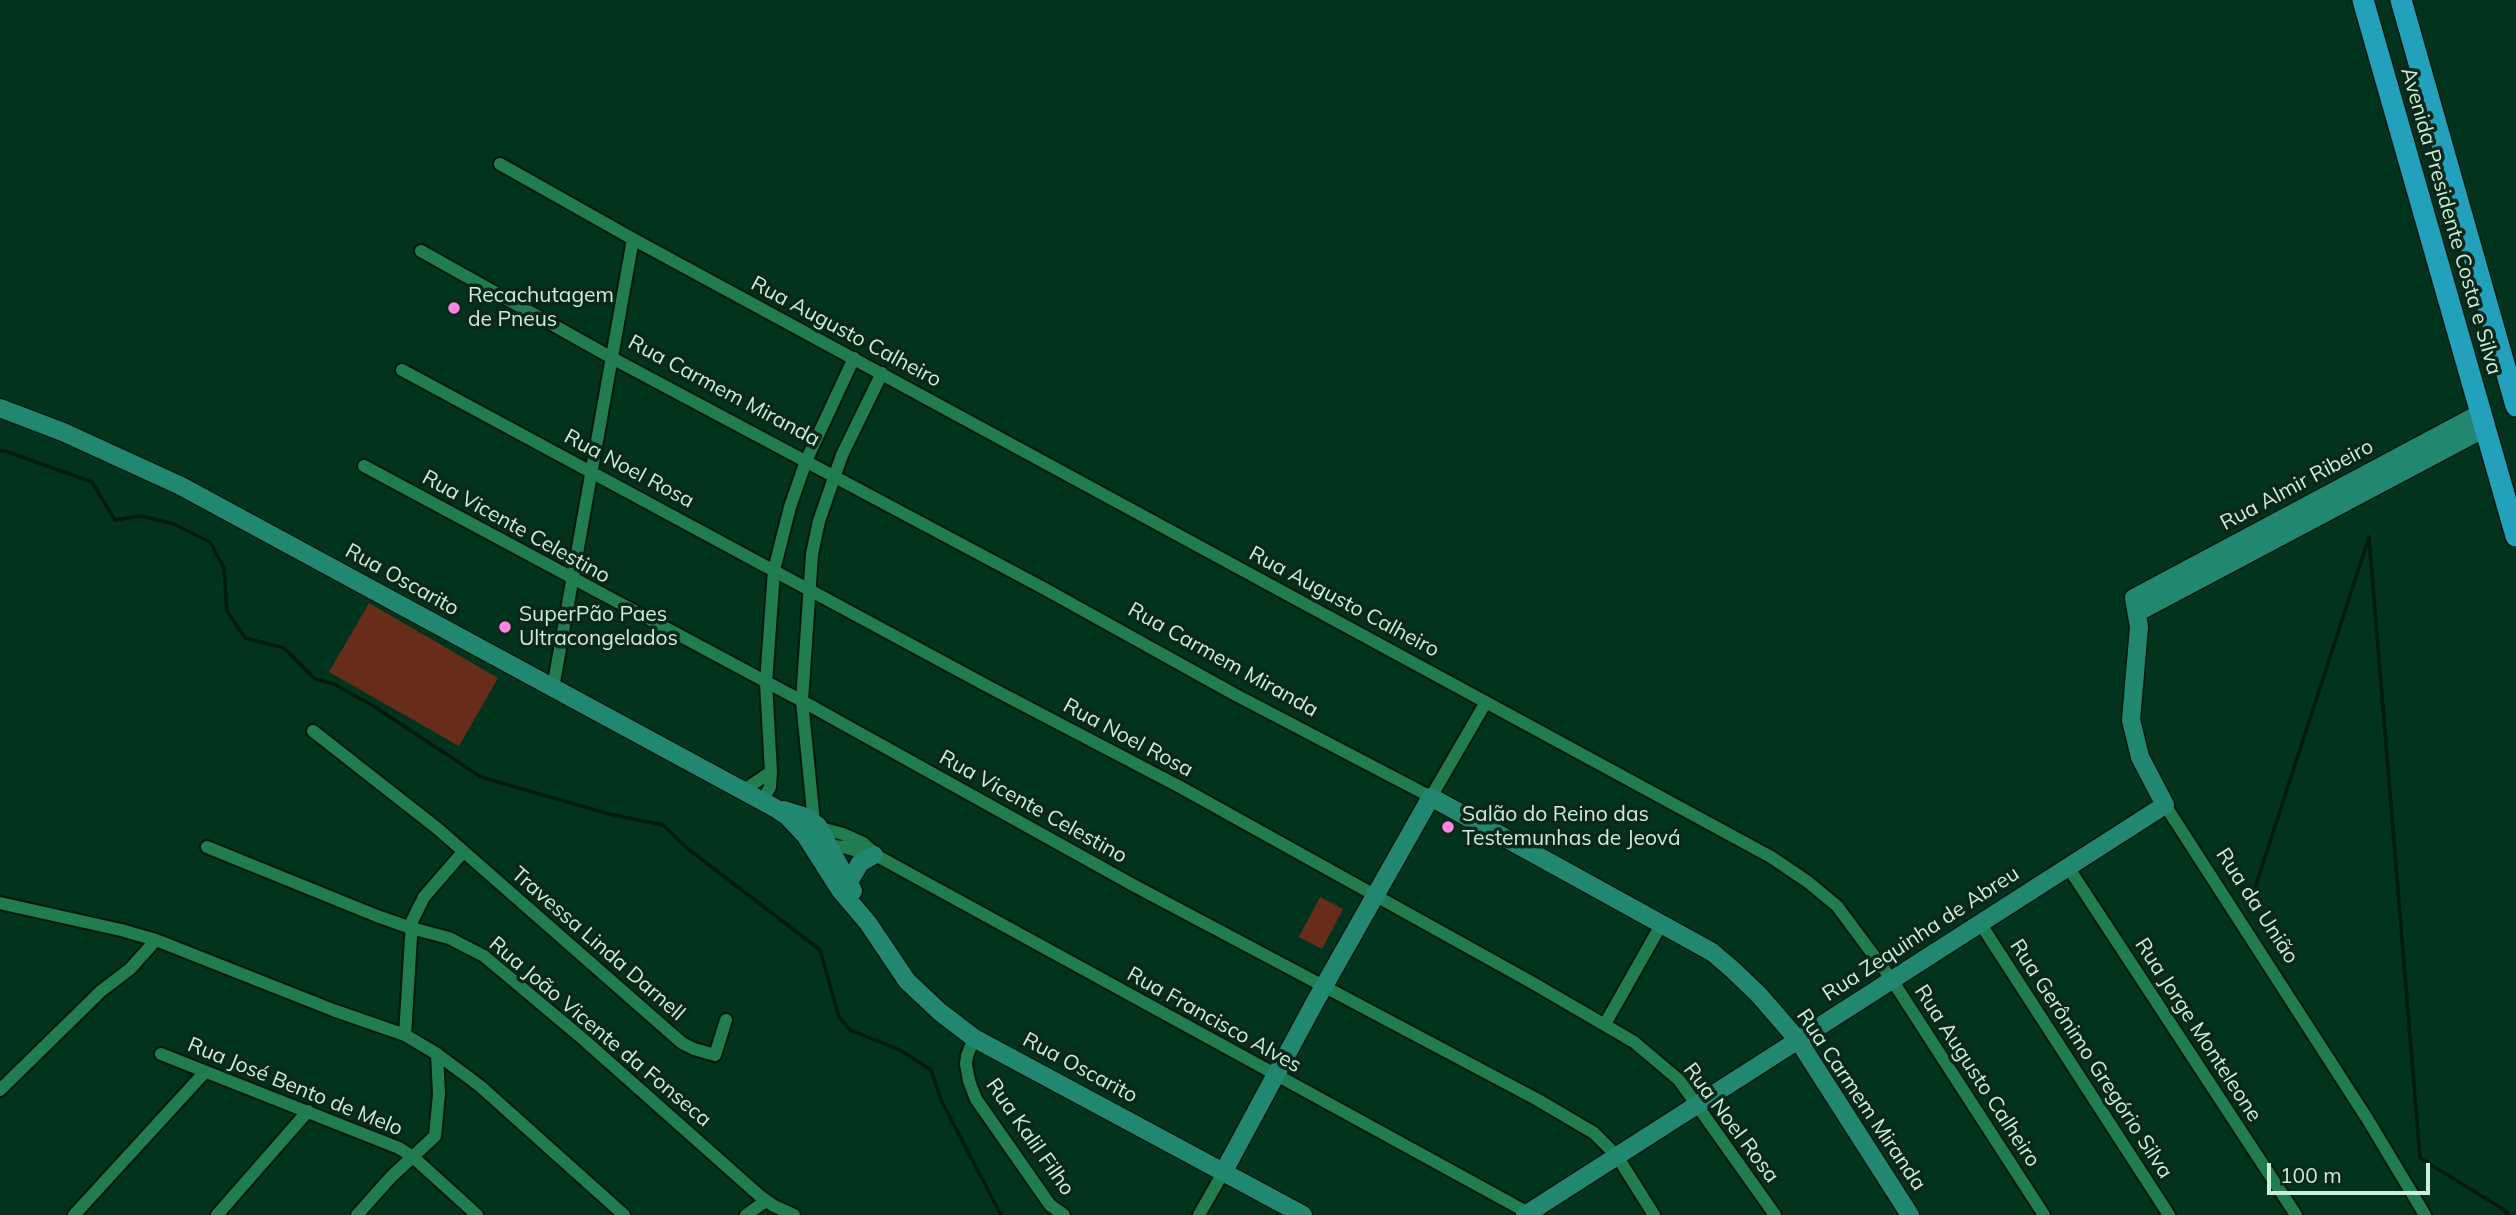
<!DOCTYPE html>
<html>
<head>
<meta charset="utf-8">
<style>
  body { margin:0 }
  #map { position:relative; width:2516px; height:1215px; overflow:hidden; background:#02341d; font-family:Mulish,sans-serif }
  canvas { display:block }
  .scale { position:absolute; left:2267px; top:1163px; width:163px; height:32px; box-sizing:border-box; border:4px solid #c8f0d7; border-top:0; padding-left:9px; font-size:21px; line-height:24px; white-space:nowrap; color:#c8f0d7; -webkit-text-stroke:5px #0c2719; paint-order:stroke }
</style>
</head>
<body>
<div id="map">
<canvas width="2516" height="1215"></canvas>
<div class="scale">100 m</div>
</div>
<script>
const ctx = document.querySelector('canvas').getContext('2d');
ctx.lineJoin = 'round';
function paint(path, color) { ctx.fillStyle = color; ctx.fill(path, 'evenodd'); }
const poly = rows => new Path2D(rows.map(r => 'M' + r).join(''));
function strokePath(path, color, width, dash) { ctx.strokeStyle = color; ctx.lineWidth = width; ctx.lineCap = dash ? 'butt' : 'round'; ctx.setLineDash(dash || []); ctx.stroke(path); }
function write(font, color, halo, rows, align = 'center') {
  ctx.font = font + ' Mulish,sans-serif'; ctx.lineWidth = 7; ctx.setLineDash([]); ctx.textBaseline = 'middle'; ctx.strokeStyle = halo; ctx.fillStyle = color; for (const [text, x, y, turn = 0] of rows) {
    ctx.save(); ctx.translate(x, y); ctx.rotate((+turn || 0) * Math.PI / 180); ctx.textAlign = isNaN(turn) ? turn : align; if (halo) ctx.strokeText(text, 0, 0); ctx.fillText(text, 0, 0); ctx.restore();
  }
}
paint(poly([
  [369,603,498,678,459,746,329,672],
  [1320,897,1343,909,1322,949,1299,937]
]), '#682d1a');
strokePath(poly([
  [0,451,5,451,92,482,115,520,141,516,174,524,210,542,224,568,227,611,245,638,284,648,315,679,334,684,375,707,481,777,609,814,663,825,687,848,820,950,839,1017,850,1030,900,1050,931,1070,941,1100,1001,1215],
  [2253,894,2369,537,2420,1158,2503,1209,2509,1215]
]), '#001a0b', 3.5);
const street = poly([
  [500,164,633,239,1771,857,1808,882,1837,906,1892,980,2044,1215],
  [421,251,612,358,1045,589,1234,694,1431,797,1486,702],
  [402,370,991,688,1182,788,1531,982,1634,1042,1679,1080,1775,1215],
  [364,466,802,701,1133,885,1538,1100,1594,1133,1617,1156,1654,1215],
  [553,688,633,239],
  [313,731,438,829,682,1043,694,1049,715,1055,726,1020],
  [744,790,771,772],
  [763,800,770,787,771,772,766,683,774,570,790,507,806,461,854,358],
  [2165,805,2368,1120,2425,1215],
  [814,822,802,701,812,554,819,521,842,455,882,373],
  [817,827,843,834,863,843,879,857,1532,1215],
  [825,845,843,847,875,856],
  [207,847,377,916,411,928,449,938,484,956,583,1039,761,1197,774,1206,794,1215],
  [2068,867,2296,1215],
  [0,903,121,930,156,940,333,1010,405,1035,437,1054,480,1086,624,1215],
  [1980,923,2169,1215],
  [1605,1024,1661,925],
  [405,1035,412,921,424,897,463,852],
  [974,1038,967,1056,966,1064,969,1081,976,1099,1050,1205,1064,1215],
  [161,1054,399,1148,413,1157,477,1215],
  [0,1090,101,991,130,969,156,940],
  [74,1215,205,1072],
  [217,1215,308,1111],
  [357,1215,391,1177,435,1136,439,1094,437,1054],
  [746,1215,766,1201],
  [1199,1215,1224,1171]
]);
const secondary = poly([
  [0,408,63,432,181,486,775,808,787,816,805,835,840,890,868,923,907,981,940,1012,974,1038,1303,1215],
  [2138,612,2485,428],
  [784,810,806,817,818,826,853,891],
  [849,882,860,863,874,855],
  [1224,1171,1315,1002,1431,797,1712,952,1733,970,1759,995,1798,1040,1910,1215],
  [1525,1215,2165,805,2140,757,2131,720,2139,627,2134,598,2481,413]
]);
const highway = poly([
  [2363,0,2516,536],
  [2401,0,2516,406]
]);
strokePath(street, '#00190b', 16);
strokePath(secondary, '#00190b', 21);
strokePath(highway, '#00190b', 24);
strokePath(street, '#217c50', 12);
strokePath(secondary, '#218770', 18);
strokePath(highway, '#22a0bc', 21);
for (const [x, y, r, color] of [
  [454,308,7,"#fe85df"],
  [505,627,7,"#fe85df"],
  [1448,827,7,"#fe85df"]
]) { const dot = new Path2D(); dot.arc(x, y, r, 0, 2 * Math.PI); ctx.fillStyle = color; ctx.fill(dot); strokePath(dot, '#0c2719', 2.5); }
write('21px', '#c8f0d7', '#0c2719', [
  ["Avenida Presidente Costa e Silva",2451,221,74],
  ["Rua Augusto Calheiro",846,332,28],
  ["Rua Carmem Miranda",724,391,28],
  ["Rua Noel Rosa",629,469,28],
  ["Rua Almir Ribeiro",2297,485,-28],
  ["Rua Vicente Celestino",516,527,29],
  ["Rua Oscarito",402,580,29],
  ["Rua Augusto Calheiro",1344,602,28],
  ["Rua Carmem Miranda",1223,660,29],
  ["Rua Noel Rosa",1128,738,28],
  ["Rua Vicente Celestino",1033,807,29],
  ["Rua da União",2257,906,57],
  ["Rua Zequinha de Abreu",1921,934,-33],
  ["Travessa Linda Darnell",598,944,41],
  ["Rua Francisco Alves",1214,1020,29],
  ["Rua Jorge Monteleone",2198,1030,57],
  ["Rua João Vicente da Fonseca",600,1032,40],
  ["Rua Gerônimo Gregório Silva",2091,1059,57],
  ["Rua Oscarito",1080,1068,28],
  ["Rua Augusto Calheiro",1977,1076,57],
  ["Rua José Bento de Melo",295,1087,22],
  ["Rua Carmem Miranda",1861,1100,56],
  ["Rua Noel Rosa",1731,1123,53],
  ["Rua Kalil Filho",1030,1137,55]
]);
write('21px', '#c8f0d7', '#0c2719', [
  ["Recachutagem",468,296],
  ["de Pneus",468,320],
  ["SuperPão Paes",519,615],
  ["Ultracongelados",519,639],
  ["Salão do Reino das",1462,815],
  ["Testemunhas de Jeová",1462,839]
], 'left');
</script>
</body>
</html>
